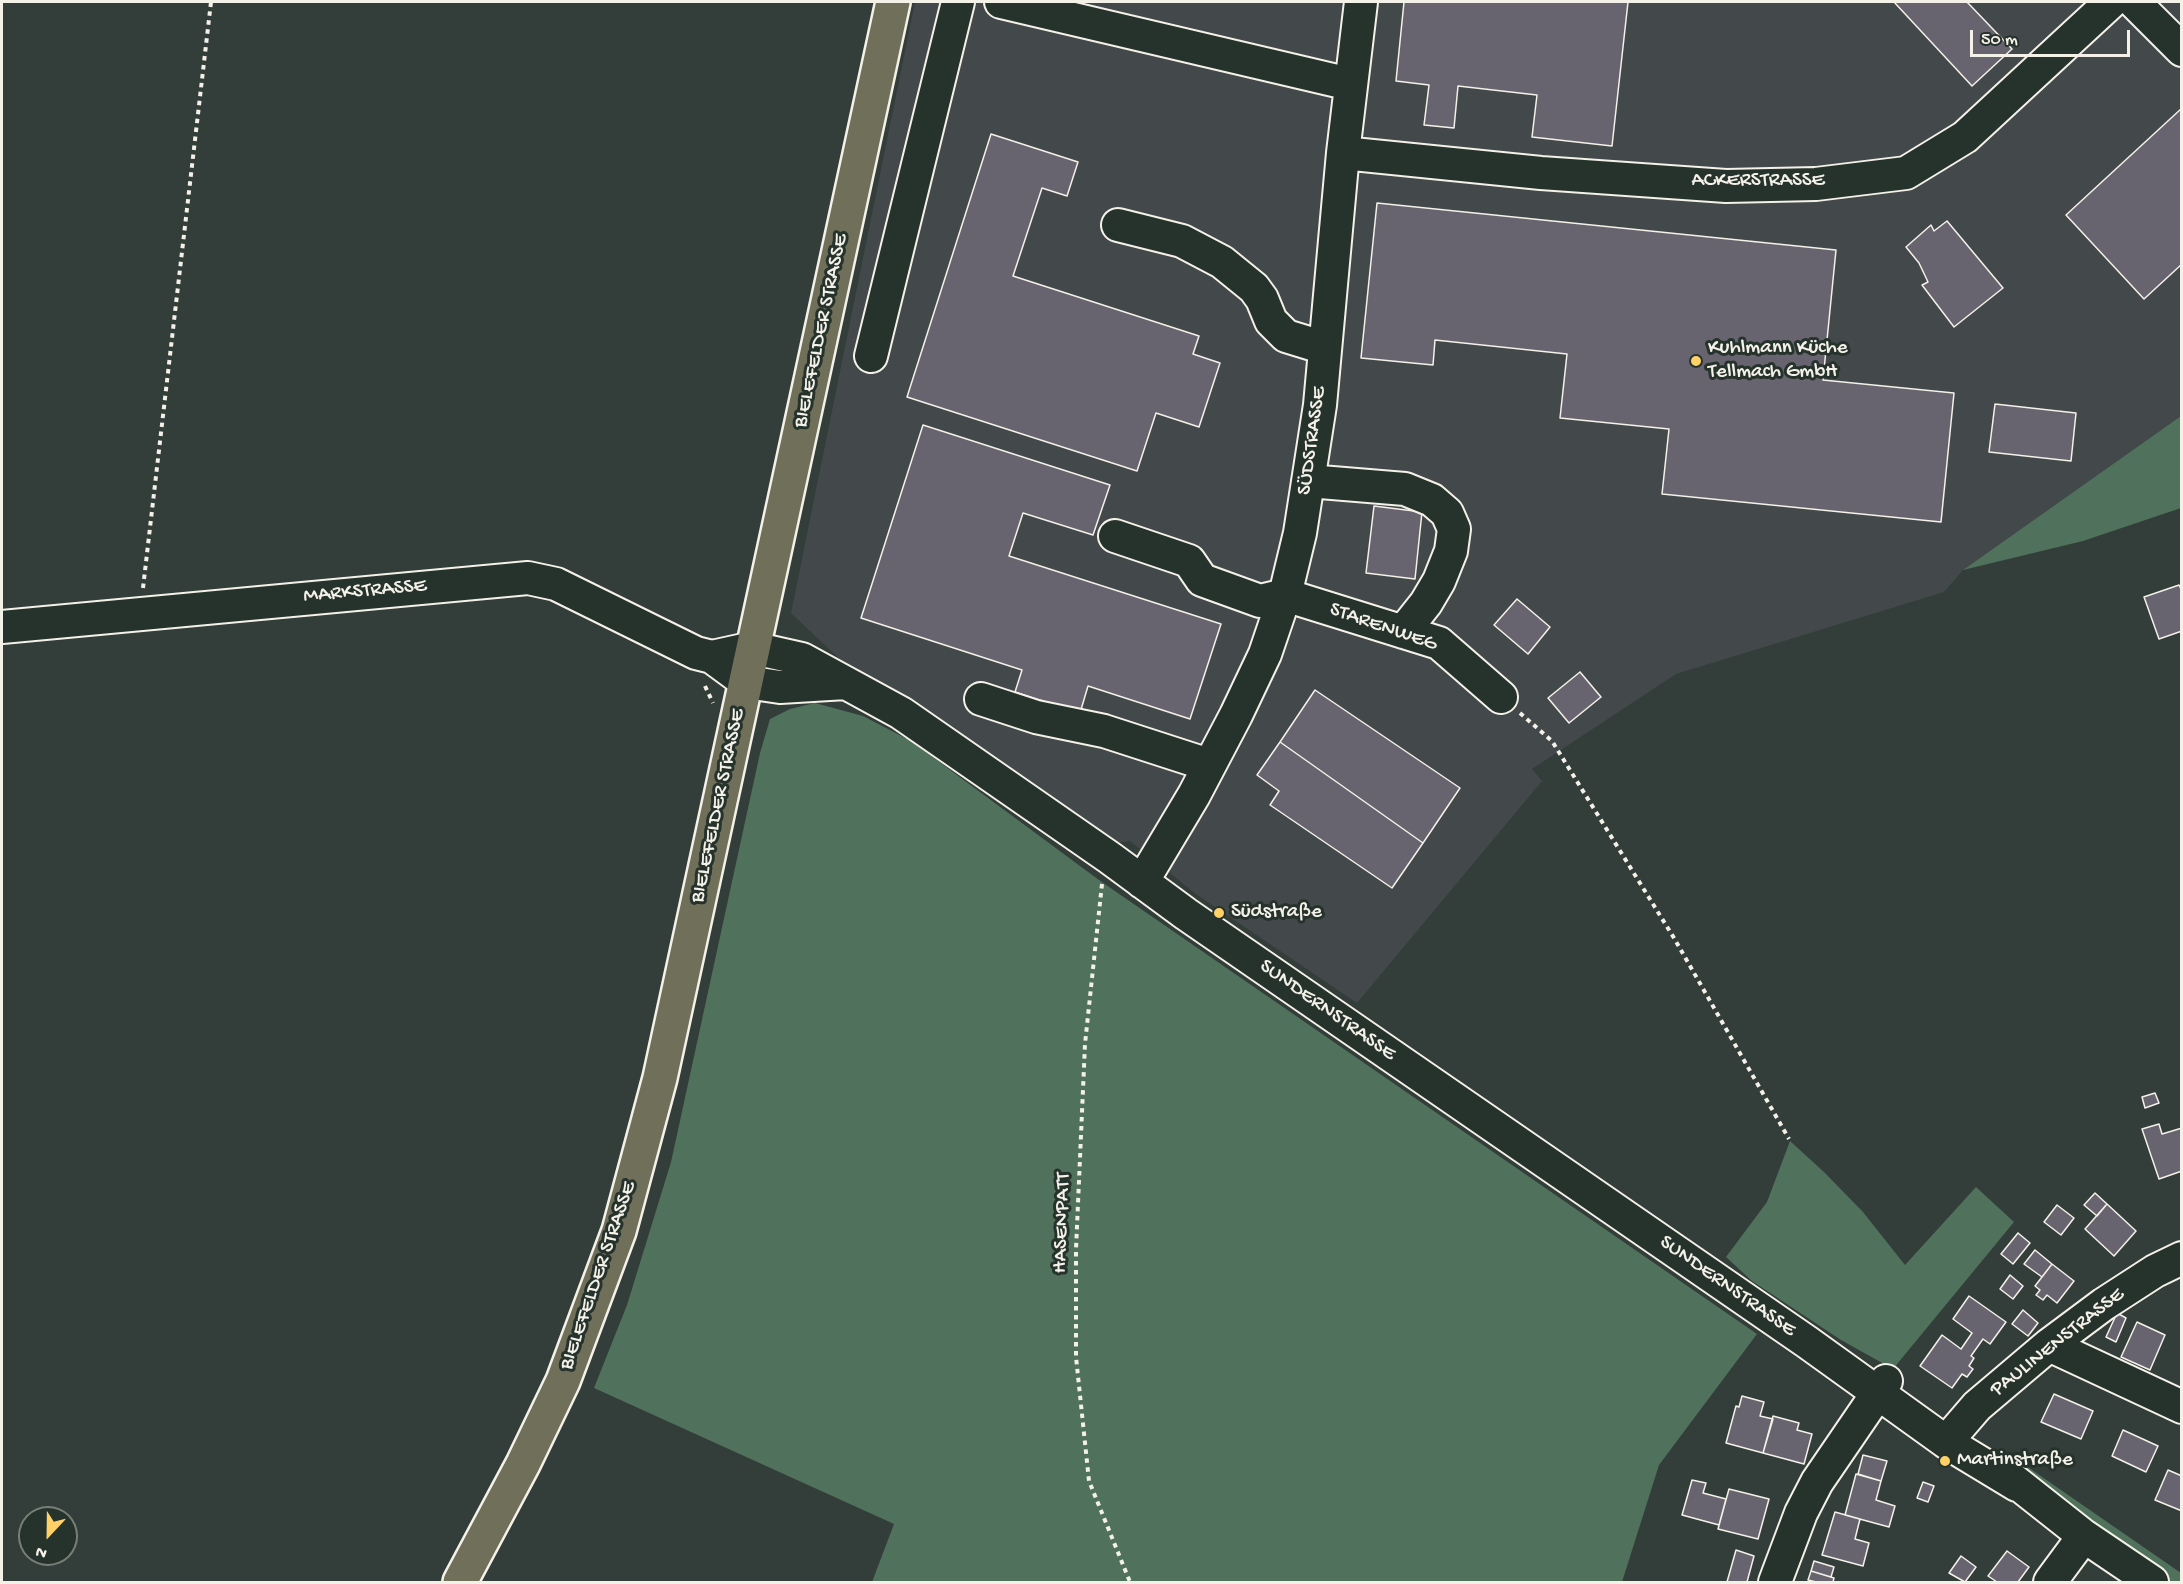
<!DOCTYPE html>
<html>
<head>
<meta charset="utf-8">
<style>
  body { margin:0 }
  #map { position:relative; width:2183px; height:1584px; overflow:hidden; background:#333d3a; font-family:"Gochi Hand",sans-serif }
  canvas { display:block }
  .frame { position:absolute; inset:0; border:3px solid #f4f1e8; pointer-events:none }
  .north { position:absolute; left:18px; top:1506px; width:60px; height:60px; box-sizing:border-box; background:#26332d; border:2px solid #787f78; border-radius:50%; rotate:202deg; font-size:16px; font-weight:700; line-height:24px; text-align:center; color:#f4f1e8 }
  .north::after { content:''; display:block; margin:auto; width:21px; height:27px; background:#ffd166; clip-path:polygon(50% 0,100% 100%,50% 72%,0 100%) }
  .scale { position:absolute; left:1970px; top:30px; width:160px; height:27px; box-sizing:border-box; border:3px solid #f4f1e8; border-top:0; padding-left:8px; font-size:18px; line-height:21px; white-space:nowrap; color:#f4f1e8; -webkit-text-stroke:4px #26332d; paint-order:stroke }
</style>
</head>
<body>
<div id="map">
<canvas width="2183" height="1584"></canvas>
<div class="frame"></div>
<div class="north">N</div>
<div class="scale">50 m</div>
</div>
<script>
const ctx = document.querySelector('canvas').getContext('2d');
ctx.lineJoin = 'round';
function paint(path, color) { ctx.fillStyle = color; ctx.fill(path, 'evenodd'); }
const poly = rows => new Path2D(rows.map(r => 'M' + r).join(''));
function strokePath(path, color, width, dash) { ctx.strokeStyle = color; ctx.lineWidth = width; ctx.lineCap = dash ? 'butt' : 'round'; ctx.setLineDash(dash || []); ctx.stroke(path); }
function write(font, color, halo, rows, align = 'center') {
  ctx.font = font + ' "Gochi Hand",sans-serif'; ctx.lineWidth = 6; ctx.setLineDash([]); ctx.textBaseline = 'middle'; ctx.strokeStyle = halo; ctx.fillStyle = color; for (const [text, x, y, turn = 0] of rows) {
    ctx.save(); ctx.translate(x, y); ctx.rotate((+turn || 0) * Math.PI / 180); ctx.textAlign = isNaN(turn) ? turn : align; if (halo) ctx.strokeText(text, 0, 0); ctx.fillText(text, 0, 0); ctx.restore();
  }
}
paint(poly([
  [915,2,2181,2,2181,416,1963,570,1944,592,1676,674,1532,769,1542,781,1357,1003,1196,894,1130,841,1115,843,849,668,791,613]
]), '#43494a');
paint(poly([
  [2181,416,2181,508,2083,541,1963,570],
  [815,703,863,716,911,741,1099,880,1757,1334,1659,1465,1622,1582,872,1582,894,1524,594,1388,627,1305,671,1162,760,753,770,719,790,709],
  [1790,1141,1824,1172,1863,1212,1905,1265,1976,1187,2014,1222,1893,1369,1841,1340,1752,1281,1726,1257,1767,1202],
  [2019,1461,2181,1573,2181,1582,2166,1582,2034,1484]
]), '#50715b');
const building = poly([
  [1404,2,1628,2,1612,146,1532,137,1537,95,1458,86,1454,128,1424,125,1429,85,1396,81,1404,2],
  [1894,2,1967,2,2012,49,1972,86,1894,2],
  [2182,108,2182,264,2144,299,2066,215,2182,108],
  [991,134,1078,162,1067,196,1042,188,1013,276,1199,336,1193,354,1220,363,1199,427,1156,413,1137,471,907,397,991,134],
  [1377,203,1836,250,1823,380,1954,393,1941,522,1662,494,1669,429,1560,418,1567,354,1435,340,1433,365,1361,358,1377,203],
  [1947,221,2003,288,1954,327,1922,285,1928,282,1919,263,1906,247,1931,225,1934,231,1947,221],
  [1995,404,2076,413,2071,461,1989,452,1995,404],
  [923,425,1110,485,1093,535,1023,513,1009,556,1221,624,1190,719,1088,686,1080,713,1015,692,1022,670,861,618,923,425],
  [1374,506,1422,512,1415,579,1366,573,1374,506],
  [2179,585,2182,591,2182,631,2159,639,2144,597,2179,585],
  [1517,599,1550,627,1528,654,1494,625,1517,599],
  [1580,672,1601,697,1569,723,1548,698,1580,672],
  [1315,690,1460,788,1423,843,1280,742,1315,690],
  [1280,742,1423,843,1392,888,1270,805,1279,791,1257,775,1280,742],
  [2155,1093,2159,1103,2145,1108,2142,1097,2155,1093],
  [2159,1124,2162,1134,2182,1128,2182,1171,2159,1179,2142,1129,2159,1124],
  [2095,1193,2107,1204,2097,1216,2084,1205,2095,1193],
  [2107,1204,2136,1231,2114,1256,2085,1229,2107,1204],
  [2057,1205,2074,1218,2061,1235,2044,1222,2057,1205],
  [2018,1233,2030,1243,2013,1264,2001,1254,2018,1233],
  [2035,1250,2052,1264,2042,1277,2024,1264,2035,1250],
  [2052,1264,2074,1281,2057,1303,2047,1295,2043,1300,2036,1295,2040,1290,2035,1286,2052,1264],
  [2010,1275,2023,1286,2013,1299,2000,1289,2010,1275],
  [1969,1296,2006,1322,1990,1344,1983,1339,1971,1356,1974,1358,1969,1366,1973,1369,1967,1377,1962,1374,1952,1388,1920,1366,1942,1335,1961,1349,1972,1333,1953,1319,1969,1296],
  [2023,1310,2038,1323,2028,1336,2012,1324,2023,1310],
  [2117,1313,2126,1318,2116,1342,2106,1337,2117,1313],
  [2137,1322,2165,1335,2150,1370,2121,1357,2137,1322],
  [2054,1394,2093,1411,2081,1439,2041,1422,2054,1394],
  [1742,1396,1764,1402,1760,1416,1773,1419,1763,1453,1726,1443,1736,1406,1739,1407,1742,1396],
  [1773,1416,1799,1423,1797,1430,1812,1434,1804,1464,1763,1453,1773,1416],
  [2123,1430,2158,1446,2146,1472,2112,1456,2123,1430],
  [1863,1455,1887,1461,1881,1481,1858,1474,1863,1455],
  [2168,1470,2182,1476,2182,1511,2155,1500,2168,1470],
  [1856,1474,1881,1481,1876,1500,1895,1506,1889,1527,1845,1515,1856,1474],
  [1692,1480,1706,1483,1703,1493,1726,1499,1719,1525,1682,1515,1692,1480],
  [1923,1482,1934,1486,1928,1502,1917,1498,1923,1482],
  [1729,1489,1769,1499,1758,1539,1718,1529,1729,1489],
  [1835,1512,1860,1519,1855,1539,1869,1543,1863,1566,1822,1555,1835,1512],
  [1736,1550,1754,1556,1747,1582,1727,1582,1736,1550],
  [2007,1551,2029,1567,2018,1582,1997,1582,1988,1576,2007,1551],
  [1961,1556,1976,1567,1965,1582,1949,1573,1961,1556],
  [1814,1561,1834,1567,1831,1577,1811,1571,1814,1561],
  [1811,1571,1834,1578,1833,1582,1816,1582,1808,1580,1811,1571]
]);
paint(building, '#68646f');
strokePath(building, '#f4f1e8', 1.5);
const minor = poly([
  [1001,2,1350,84],
  [2134,2,2182,50],
  [1343,153,1541,173,1726,186,1816,184,1906,173,1965,137,2111,2],
  [1118,225,1182,241,1222,262,1254,288,1262,299,1271,321,1286,336,1325,348],
  [871,356,958,2],
  [1308,481,1405,489,1432,500,1447,513,1454,529,1451,551,1439,581,1426,603,1403,632],
  [1115,536,1189,561,1202,580,1260,601,1285,595,1439,643,1501,697],
  [2,627,528,578,556,584,696,653,712,657,746,682,780,687,846,683],
  [712,657,753,648,802,659,901,713,1110,858,1186,914,1807,1342,1946,1442,2017,1485],
  [981,699,1036,717,1104,731,1209,765],
  [1142,882,1194,795,1236,715,1265,654,1285,595,1300,533,1320,405,1343,153,1361,2],
  [2049,1345,2182,1407],
  [1946,1442,1977,1406,2049,1345,2104,1304,2155,1271,2182,1258],
  [2003,1472,2084,1536,2152,1582],
  [1775,1582,1801,1513,1817,1482,1886,1381],
  [2050,1582,2084,1536]
]);
const major = poly([
  [460,1582,523,1464,563,1381,619,1231,660,1078,893,2]
]);
strokePath(minor, '#f4f1e8', 36);
strokePath(major, '#f4f1e8', 38);
strokePath(poly([
  [143,588,211,2],
  [705,686,713,703],
  [1520,713,1552,741,1674,938,1789,1139],
  [1102,884,1085,1044,1076,1249,1076,1357,1089,1481,1130,1582]
]), '#f4f1e8', 4, [4.5, 4.5]);
strokePath(minor, '#26332d', 32);
strokePath(major, '#706f59', 33);
for (const [x, y, r, color] of [
  [1696,361,6,"#ffd166"],
  [1219,913,6,"#ffd166"],
  [1945,1461,6,"#ffd166"]
]) { const dot = new Path2D(); dot.arc(x, y, r, 0, 2 * Math.PI); ctx.fillStyle = color; ctx.fill(dot); strokePath(dot, '#26332d', 2); }
write('21px', '#f4f1e8', '#26332d', [
  ["ACKERSTRASSE",1758,182],
  ["BIELEFELDER STRASSE",822,331,-78],
  ["SÜDSTRASSE",1313,441,-82],
  ["MARKSTRASSE",365,592,-5],
  ["STARENWEG",1383,628,19],
  ["BIELEFELDER STRASSE",719,806,-78],
  ["SUNDERNSTRASSE",1327,1011,35],
  ["HASENPATT",1063,1223,-88],
  ["BIELEFELDER STRASSE",599,1276,-71],
  ["SUNDERNSTRASSE",1727,1287,35],
  ["PAULINENSTRASSE",2058,1343,-38]
]);
write('21px', '#f4f1e8', '#26332d', [
  ["Kuhlmann Küche",1708,349],
  ["Tellmach GmbH",1708,373],
  ["Südstraße",1231,913],
  ["Martinstraße",1957,1461]
], 'left');
</script>
</body>
</html>
